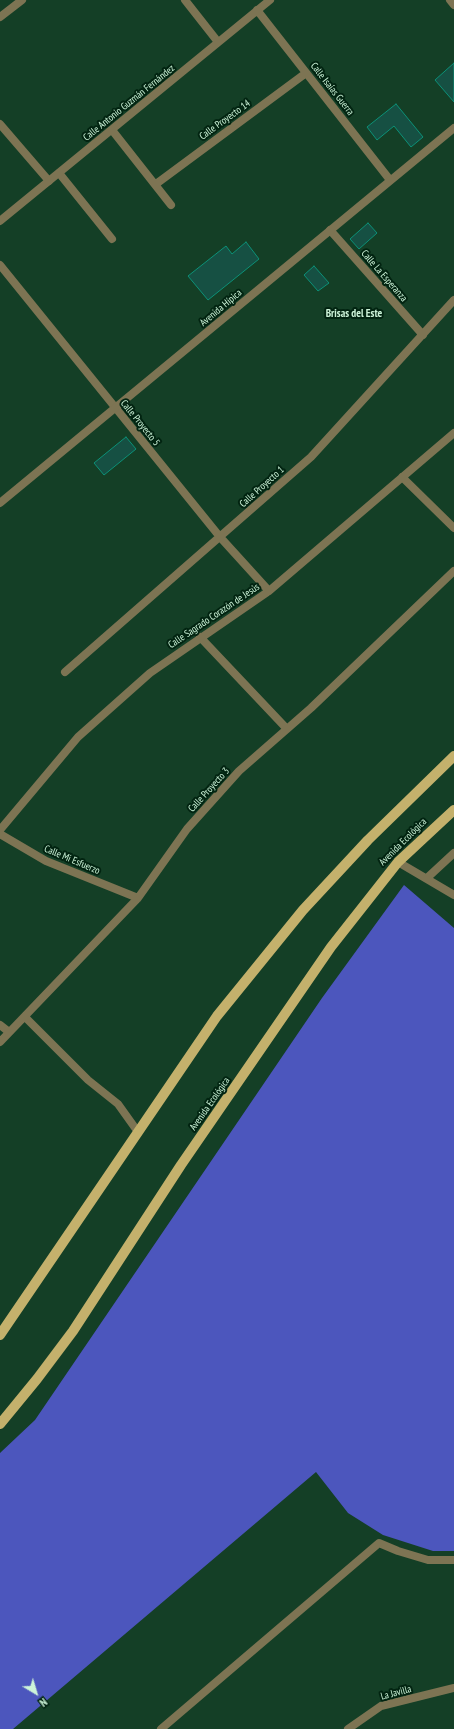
<!DOCTYPE html>
<html>
<head>
<meta charset="utf-8">
<style>
  body { margin:0 }
  #map { position:relative; width:454px; height:1729px; overflow:hidden; background:#143f26; font-family:"PT Sans Narrow",sans-serif }
  canvas { display:block }
  .north { position:absolute; left:16px; top:1673px; width:40px; height:40px; -webkit-text-stroke:3px #022411; paint-order:stroke; rotate:142deg; font-size:11px; font-weight:700; line-height:16px; text-align:center; color:#cdf4d9 }
  .north::after { content:''; display:block; margin:auto; width:14px; height:18px; background:#cdf4d9; clip-path:polygon(50% 0,100% 100%,50% 72%,0 100%) }
</style>
</head>
<body>
<div id="map">
<canvas width="454" height="1729"></canvas>
<div class="north">N</div>
</div>
<script>
const ctx = document.querySelector('canvas').getContext('2d');
ctx.lineJoin = 'round';
function paint(path, color) { ctx.fillStyle = color; ctx.fill(path, 'evenodd'); }
const poly = rows => new Path2D(rows.map(r => 'M' + r).join(''));
function strokePath(path, color, width, dash) { ctx.strokeStyle = color; ctx.lineWidth = width; ctx.lineCap = dash ? 'butt' : 'round'; ctx.setLineDash(dash || []); ctx.stroke(path); }
function write(font, color, halo, rows, align = 'center') {
  ctx.font = font + ' "PT Sans Narrow",sans-serif'; ctx.lineWidth = 4; ctx.setLineDash([]); ctx.textBaseline = 'middle'; ctx.strokeStyle = halo; ctx.fillStyle = color; for (const [text, x, y, turn = 0] of rows) {
    ctx.save(); ctx.translate(x, y); ctx.rotate((+turn || 0) * Math.PI / 180); ctx.textAlign = isNaN(turn) ? turn : align; if (halo) ctx.strokeText(text, 0, 0); ctx.fillText(text, 0, 0); ctx.restore();
  }
}
paint(poly([
  [404,885,454,928,454,1551,433,1551,383,1535,348,1513,316,1472,13,1729,0,1729,0,1453,35,1420,322,998]
]), '#4c56bd');
const building = poly([
  [454,63,454,102,435,80,454,63],
  [396,104,423,137,411,147,394,126,377,140,367,127,396,104],
  [368,223,377,233,359,249,350,239,368,223],
  [246,242,259,259,208,300,188,276,226,246,232,254,246,242],
  [314,266,329,283,318,291,304,275,314,266],
  [126,437,136,449,104,475,94,463,126,437]
]);
paint(building, '#165043');
strokePath(building, '#0c9178', 1);
strokePath(poly([
  [0,124,49,181],
  [59,173,112,239],
  [398,862,454,895],
  [427,878,454,853]
]), '#7d7453', 8);
strokePath(poly([
  [185,0,218,42],
  [450,0,454,5],
  [257,10,390,180],
  [0,17,22,0],
  [112,130,171,205],
  [156,184,306,73],
  [0,221,270,0],
  [330,230,423,335],
  [0,265,220,537,269,591],
  [402,477,454,528],
  [200,637,287,729],
  [65,672,311,457,454,300],
  [0,830,78,737,150,673,269,591,454,433],
  [0,834,46,861,138,898],
  [25,1017,88,1080,118,1104,138,1132],
  [0,1025,9,1032],
  [0,1042,138,898,187,829,239,771,311,708,454,571],
  [161,1729,379,1543,398,1551,428,1560,454,1560],
  [348,1729,381,1706,454,1688]
]), '#7d7453', 8);
strokePath(poly([
  [0,503,454,128]
]), '#7d7453', 8);
strokePath(poly([
  [0,1335,217,1016,303,910,368,840,454,756],
  [0,1424,37,1379,73,1331,181,1165,331,947,398,862,454,810]
]), '#c4b16c', 10);
write('10px', '#cdf4d9', '#022411', [
  ["Calle Isaías Guerra",332,89,52],
  ["Calle Antonio Guzmán Fernández",129,103,-39],
  ["Calle Proyecto 14",225,120,-36],
  ["Calle La Esperanza",384,276,49],
  ["Avenida Hípica",221,308,-40],
  ["Calle Proyecto 5",140,423,51],
  ["Calle Proyecto 1",262,487,-42],
  ["Calle Sagrado Corazón de Jesús",214,616,-34],
  ["Calle Proyecto 3",209,790,-48],
  ["Avenida Ecológica",403,842,-45],
  ["Calle Mi Esfuerzo",72,860,23],
  ["Avenida Ecológica",210,1104,-55],
  ["La Javilla",396,1693,-15]
]);
write('bold 11px', '#cdf4d9', '#022411', [
  ["Brisas del Este",354,314]
]);
</script>
</body>
</html>
